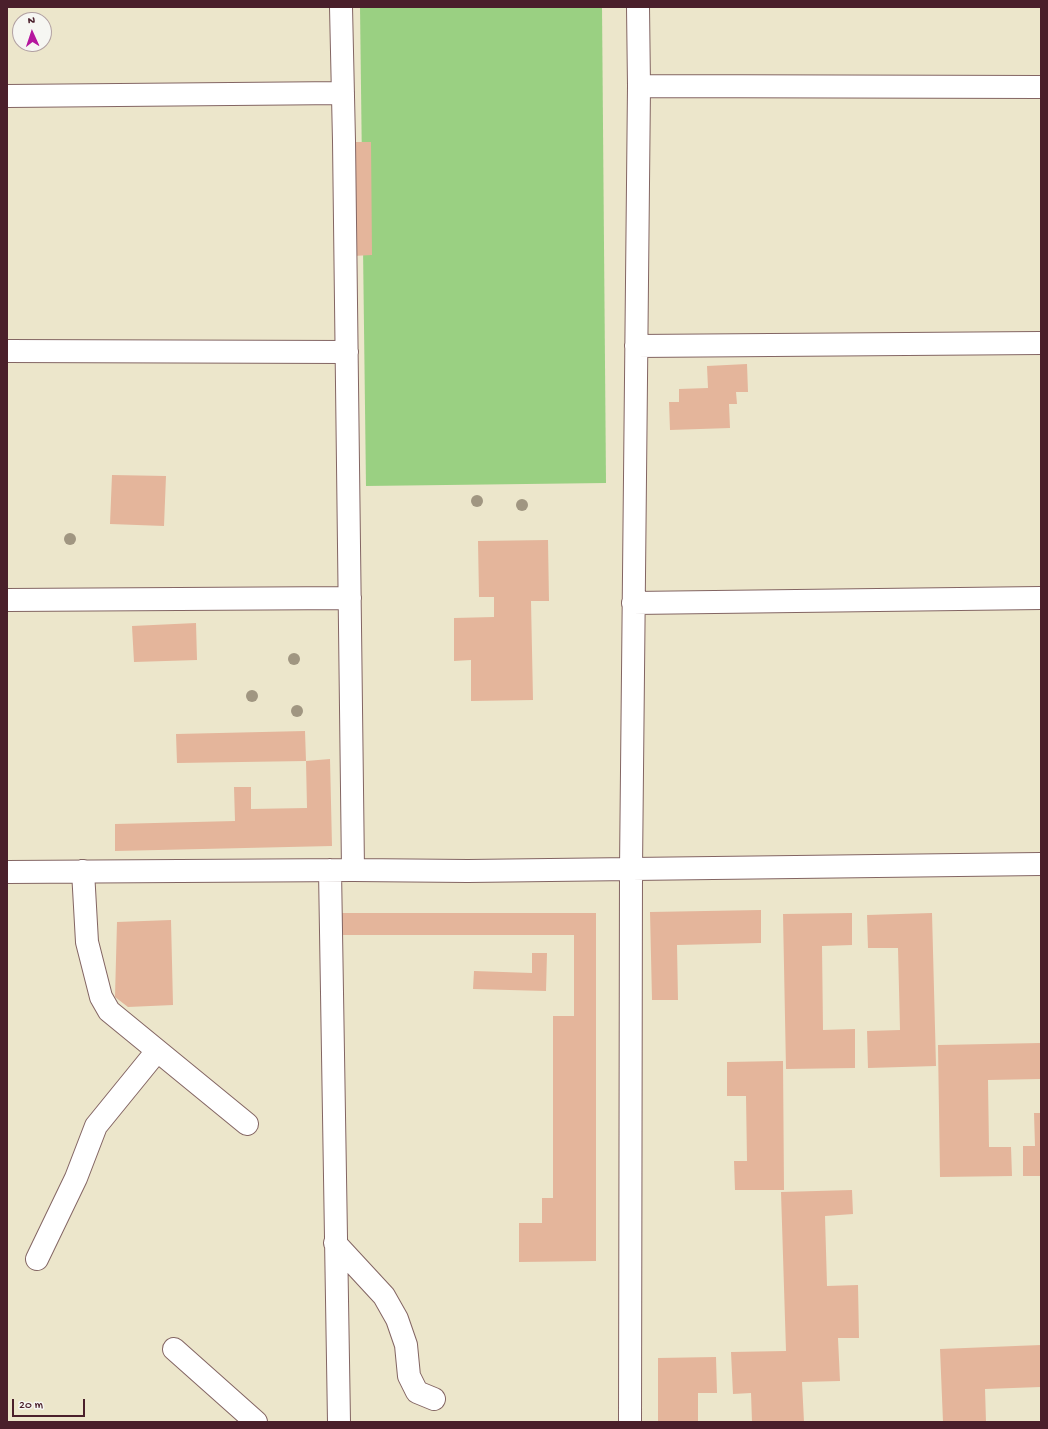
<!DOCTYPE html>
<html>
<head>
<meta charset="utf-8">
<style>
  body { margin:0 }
  #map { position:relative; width:1048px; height:1429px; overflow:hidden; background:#ece6cb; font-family:"Gochi Hand",sans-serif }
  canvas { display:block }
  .frame { position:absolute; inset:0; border:8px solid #4a1f2b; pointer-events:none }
  .north { position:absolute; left:12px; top:12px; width:40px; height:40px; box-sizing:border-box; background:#f6f6f2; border:1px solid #b1a0a2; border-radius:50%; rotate:357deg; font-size:11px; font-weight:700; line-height:16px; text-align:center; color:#4a1f2b }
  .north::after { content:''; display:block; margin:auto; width:14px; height:18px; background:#b5179e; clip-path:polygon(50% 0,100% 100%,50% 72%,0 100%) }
  .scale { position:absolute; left:12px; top:1399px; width:73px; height:18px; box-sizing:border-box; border:2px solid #4a1f2b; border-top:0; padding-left:5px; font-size:12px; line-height:14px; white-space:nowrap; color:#4a1f2b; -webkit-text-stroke:3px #f6f6f2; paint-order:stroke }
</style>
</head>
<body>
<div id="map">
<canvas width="1048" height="1429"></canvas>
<div class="frame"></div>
<div class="north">N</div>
<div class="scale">20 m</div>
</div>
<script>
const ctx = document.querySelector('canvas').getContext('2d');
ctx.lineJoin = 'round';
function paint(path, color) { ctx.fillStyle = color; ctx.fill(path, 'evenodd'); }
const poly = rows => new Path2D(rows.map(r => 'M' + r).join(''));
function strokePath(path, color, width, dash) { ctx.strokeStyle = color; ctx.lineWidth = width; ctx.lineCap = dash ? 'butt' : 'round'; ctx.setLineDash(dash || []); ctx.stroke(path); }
paint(poly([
  [360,7,602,7,606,483,366,486]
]), '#9ad082');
paint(poly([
  [353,142,371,142,372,255,353,256],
  [747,364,748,392,736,392,737,404,729,404,730,428,670,430,669,402,679,402,679,389,708,388,707,366],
  [112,475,166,476,164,526,110,524],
  [548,540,549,601,531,601,533,700,471,701,471,660,454,661,454,618,494,617,494,597,479,597,478,541],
  [196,623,197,660,134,662,132,626],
  [305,731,306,761,330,759,332,846,115,851,115,824,235,821,234,787,251,787,251,809,307,808,306,761,177,763,176,734],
  [761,910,761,943,677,945,678,1000,652,1000,650,912],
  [333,913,596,913,596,1261,519,1262,519,1223,542,1223,542,1198,553,1198,553,1016,574,1016,574,935,333,935],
  [852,913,852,945,822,946,823,1030,855,1029,855,1068,786,1069,783,914],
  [932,913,936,1066,868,1068,867,1031,900,1030,898,948,868,948,867,915],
  [171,920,173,1005,128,1007,115,997,117,922],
  [532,953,547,953,546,991,473,989,474,971,532,973],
  [1041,1043,1041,1079,988,1080,989,1147,1011,1147,1012,1176,940,1177,938,1045],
  [783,1061,784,1190,735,1190,734,1161,747,1161,746,1096,727,1096,727,1062],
  [1034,1113,1041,1113,1041,1176,1023,1176,1023,1146,1035,1146],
  [852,1190,853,1214,825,1216,827,1286,858,1285,859,1338,838,1338,840,1381,802,1382,804,1422,752,1422,751,1393,733,1394,731,1352,786,1351,781,1192],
  [1041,1345,1041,1387,985,1389,986,1422,943,1422,940,1349],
  [716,1357,717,1393,698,1393,698,1422,658,1422,658,1358]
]), '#e4b59b');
const street = poly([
  [341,7,344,141,353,870],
  [639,86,1041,87],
  [7,96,343,93],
  [636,346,1041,343],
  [7,351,347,352],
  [7,600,350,598],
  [633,603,1041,598],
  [330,870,339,1422],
  [83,871,87,942,101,997,109,1011,247,1124],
  [7,872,353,870,468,871,1041,864],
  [335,1243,384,1296,397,1319,406,1345,409,1376,417,1392,434,1399],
  [37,1259,76,1178,96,1126,157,1051],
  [174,1349,256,1422],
  [630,1422,631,868,639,86,638,7]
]);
strokePath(street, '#836563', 24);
strokePath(street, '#fff', 22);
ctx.fillStyle = '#a09681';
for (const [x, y] of [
  [477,501],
  [522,505],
  [70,539],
  [294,659],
  [252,696],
  [297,711]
]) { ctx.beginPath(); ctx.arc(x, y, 6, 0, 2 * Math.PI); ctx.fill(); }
</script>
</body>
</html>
